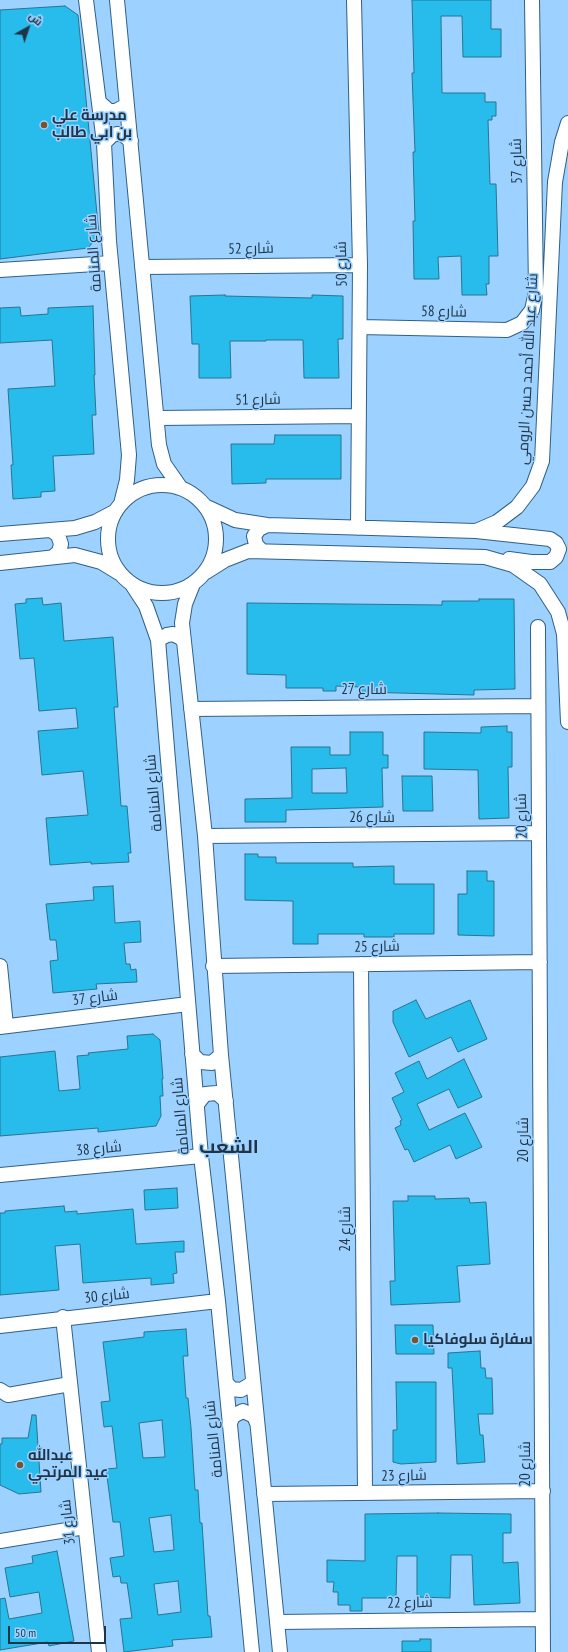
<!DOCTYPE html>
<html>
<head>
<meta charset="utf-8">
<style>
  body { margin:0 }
  #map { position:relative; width:568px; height:1652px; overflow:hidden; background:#9dd1ff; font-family:"PT Sans Narrow",Cairo,sans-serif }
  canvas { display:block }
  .north { position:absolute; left:8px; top:8px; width:40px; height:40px; -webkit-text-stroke:3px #9dd1ff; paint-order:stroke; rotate:40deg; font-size:11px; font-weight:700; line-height:16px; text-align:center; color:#1f3446 }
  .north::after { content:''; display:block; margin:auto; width:14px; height:18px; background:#1f3446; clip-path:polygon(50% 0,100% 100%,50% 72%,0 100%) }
  .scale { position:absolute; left:8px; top:1626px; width:98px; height:18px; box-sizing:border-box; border:2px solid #1f3446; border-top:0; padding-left:5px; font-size:12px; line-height:14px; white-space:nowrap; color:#1f3446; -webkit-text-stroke:3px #9dd1ff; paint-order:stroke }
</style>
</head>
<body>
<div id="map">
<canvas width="568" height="1652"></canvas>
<div class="north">ش</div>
<div class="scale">50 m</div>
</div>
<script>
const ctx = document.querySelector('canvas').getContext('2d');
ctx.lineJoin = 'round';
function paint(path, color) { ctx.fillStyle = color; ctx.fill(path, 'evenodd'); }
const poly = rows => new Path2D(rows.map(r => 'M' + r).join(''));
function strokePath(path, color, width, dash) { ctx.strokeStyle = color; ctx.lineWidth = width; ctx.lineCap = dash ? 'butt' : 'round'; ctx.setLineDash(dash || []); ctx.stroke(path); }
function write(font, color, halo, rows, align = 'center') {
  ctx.font = font + ' "PT Sans Narrow",Cairo,sans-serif'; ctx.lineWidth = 3; ctx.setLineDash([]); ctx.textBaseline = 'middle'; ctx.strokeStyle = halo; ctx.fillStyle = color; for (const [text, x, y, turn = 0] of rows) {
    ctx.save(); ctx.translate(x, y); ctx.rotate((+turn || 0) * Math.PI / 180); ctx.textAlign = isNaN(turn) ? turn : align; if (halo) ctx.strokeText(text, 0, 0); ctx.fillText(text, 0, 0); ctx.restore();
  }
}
const building = poly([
  [412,0,491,0,491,29,501,29,501,57,463,57,462,16,441,16,442,93,485,93,485,102,496,102,496,116,492,116,492,120,488,120,490,184,496,184,498,256,489,256,489,284,486,284,487,295,462,295,461,256,438,257,439,279,414,279,413,221,415,221,413,152,415,152,412,73,414,73,412,0],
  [65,6,78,15,99,235,88,248,0,259,0,10,65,6],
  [225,295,225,296,312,298,312,295,343,296,343,339,338,339,339,378,304,378,303,340,266,340,266,341,230,341,231,378,199,378,199,344,192,344,190,296,225,295],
  [93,306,95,375,94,375,96,415,92,415,94,454,53,456,55,491,41,492,41,497,13,499,11,465,13,465,8,389,55,386,52,340,0,343,0,308,20,307,21,316,48,314,48,308,93,306],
  [275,435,341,435,341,479,266,479,266,483,232,484,231,444,274,444,275,435],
  [42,598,43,605,61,603,64,641,113,637,118,707,114,707,121,806,127,806,131,853,128,853,129,862,91,864,91,862,50,865,46,818,88,815,83,771,42,775,38,731,78,728,76,708,39,711,34,658,20,659,15,604,26,603,26,599,42,598],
  [479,599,514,599,515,689,474,690,474,695,360,692,361,687,336,686,336,691,323,691,323,688,286,688,286,675,247,674,247,603,442,605,442,601,479,601,479,599],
  [507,726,507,732,512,732,512,767,508,767,509,818,479,819,478,770,424,769,424,732,481,733,481,727,507,726],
  [350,732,383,732,383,755,388,755,388,768,382,768,383,807,286,810,286,822,245,822,245,799,292,798,291,747,330,747,330,755,350,755,350,732],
  [346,768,347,793,312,793,312,769,346,768],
  [402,776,432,776,433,811,403,811,402,776],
  [245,854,258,854,258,857,276,857,276,863,353,863,353,867,394,866,394,884,434,884,434,934,394,934,394,937,364,937,364,934,318,934,318,944,293,944,293,901,245,900,245,854],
  [467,871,487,871,487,881,494,881,494,936,458,935,458,894,467,894,467,871],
  [113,886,115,923,140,921,141,942,124,943,126,964,130,964,131,970,136,969,137,982,96,984,97,989,53,993,50,961,58,960,56,940,50,940,46,904,94,900,93,887,113,886],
  [416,1000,426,1019,470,1000,487,1039,458,1052,451,1037,409,1057,393,1022,393,1011,416,1000],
  [153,1034,160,1040,163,1079,162,1079,163,1096,160,1096,161,1116,156,1126,98,1132,98,1128,0,1136,0,1057,55,1051,59,1091,80,1089,77,1056,89,1055,88,1053,128,1049,127,1036,153,1034],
  [464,1059,482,1097,458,1108,449,1089,417,1104,429,1130,465,1113,482,1147,456,1159,450,1145,414,1162,408,1149,405,1150,395,1128,401,1125,400,1121,402,1120,392,1098,404,1092,395,1073,419,1061,427,1079,464,1059],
  [177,1188,178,1208,145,1210,144,1190,177,1188],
  [408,1196,435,1196,435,1199,469,1198,470,1203,486,1202,490,1264,457,1266,460,1302,391,1305,390,1281,395,1281,393,1201,408,1201,408,1196],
  [64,1206,65,1212,77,1211,77,1214,133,1209,136,1244,184,1241,184,1252,175,1252,177,1273,173,1274,174,1283,151,1285,151,1278,83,1283,80,1244,55,1246,59,1290,0,1295,0,1213,5,1213,5,1211,64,1206],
  [395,1325,433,1325,434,1354,396,1354,395,1325],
  [186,1329,188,1356,183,1356,186,1398,188,1398,191,1428,195,1490,198,1490,200,1523,202,1523,208,1616,210,1616,212,1637,172,1640,173,1646,124,1652,120,1619,132,1618,127,1583,121,1583,120,1576,113,1577,110,1558,124,1556,120,1522,113,1522,106,1469,117,1468,112,1426,104,1427,101,1402,110,1401,103,1342,144,1337,144,1332,186,1329],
  [162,1420,165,1457,143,1458,139,1423,162,1420],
  [171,1515,174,1550,154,1552,149,1518,171,1515],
  [178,1581,181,1612,158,1615,154,1584,178,1581],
  [480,1351,481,1368,485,1368,486,1378,492,1378,493,1414,478,1414,480,1435,483,1435,485,1462,457,1464,452,1368,448,1368,448,1353,480,1351],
  [396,1382,436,1382,436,1462,401,1464,393,1462,393,1430,397,1430,396,1382],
  [32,1415,36,1415,41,1492,19,1494,0,1485,0,1444,2,1444,2,1438,28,1438,32,1415],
  [438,1513,511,1514,511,1533,503,1533,503,1563,518,1562,520,1603,474,1605,472,1555,451,1555,450,1598,417,1597,417,1556,397,1556,396,1598,362,1598,362,1611,350,1611,350,1605,338,1605,338,1592,333,1592,334,1582,327,1582,327,1560,365,1561,365,1514,438,1513],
  [57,1551,74,1641,49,1646,48,1642,0,1650,0,1599,5,1598,9,1619,42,1613,39,1592,10,1597,5,1568,33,1563,32,1556,57,1551],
  [420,1639,431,1639,431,1652,402,1652,402,1641,420,1641,420,1639]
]);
paint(building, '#27bceb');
strokePath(building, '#287590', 1);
const minor = poly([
  [86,0,104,143,109,241,129,455,127,480,121,504],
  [117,0,159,445,164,464,180,487],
  [354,0,360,265,358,528],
  [100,103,109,111,116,111,127,105],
  [104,143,112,135,117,134,122,134,131,141],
  [142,267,360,265],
  [0,270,111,263],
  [360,327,507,330,522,323,532,310,536,292,532,0],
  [157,418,359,416],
  '108 539a54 54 0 1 1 108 0a54 54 0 1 1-108 0Z',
  [207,507,235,520,267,525,476,531,497,522,517,507,533,486,542,461,555,182,562,142,568,123],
  [51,530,58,535,61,544,59,552,53,557],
  [476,531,550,539,556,543,559,549,556,557,550,562,531,562,509,559],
  [0,534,75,528,95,522,116,511],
  [262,551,256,545,254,536,259,529,267,525],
  [0,563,75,555,101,562,119,573],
  [206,572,225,560,248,551,485,557,513,565,540,584,558,612,564,634,568,722],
  [131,583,146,606,158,640,201,1156,218,1301,252,1652],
  [193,584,185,604,182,623,205,836,221,1055,280,1652],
  [538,627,543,1652],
  [158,640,167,635,173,634,181,638,184,642],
  [191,709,537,706],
  [205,836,539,833],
  [361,964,365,1493],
  [0,966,6,1026],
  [213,966,540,962],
  [0,1027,188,1004],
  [192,1054,200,1062,212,1063,221,1055],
  [198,1103,205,1094,217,1093,226,1101],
  [0,1175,201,1156],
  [63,1317,99,1652],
  [0,1326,218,1301],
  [226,1383,232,1389,241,1390,251,1384,253,1380],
  [0,1390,8,1395,70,1384],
  [230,1423,233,1416,243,1411,254,1416,257,1423],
  [264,1494,543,1491],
  [0,1541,85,1527],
  [277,1622,543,1619]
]);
strokePath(minor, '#2f6088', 16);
strokePath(minor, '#fff', 14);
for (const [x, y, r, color] of [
  [44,125,4,"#78542e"],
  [415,1340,4,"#78542e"],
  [20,1465,4,"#78542e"]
]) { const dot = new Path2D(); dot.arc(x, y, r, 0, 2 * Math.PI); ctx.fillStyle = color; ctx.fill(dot); strokePath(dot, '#9dd1ff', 1.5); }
write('bold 15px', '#1f3446', '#9dd1ff', [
  ["مدرسة علي",52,116],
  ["بن ابي طالب",52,133],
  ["سفارة سلوفاكيا",423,1340],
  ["عبدالله",28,1456],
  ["عيد المرتجي",28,1473]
], 'left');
write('15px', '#1f3446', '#9dd1ff', [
  ["شارع 57",517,161,-91],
  ["شارع 52",251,249,-1],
  ["شارع المنامة",94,253,-94],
  ["شارع 50",342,264,-91],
  ["شارع 58",444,312,1],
  ["شارع عبد الله أحمد حسن الرومي",528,369,-87],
  ["شارع 51",258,400,-1],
  ["شارع 27",364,690],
  ["شارع المنامة",154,793,-95],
  ["شارع 20",522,816,-91],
  ["شارع 26",372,818],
  ["شارع 25",377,947,-1],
  ["شارع 37",95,998,-7],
  ["شارع المنامة",181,1116,-95],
  ["شارع 20",524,1140,-90],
  ["شارع 38",99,1149,-5],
  ["شارع 24",346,1229,-90],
  ["شارع 30",107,1296,-6],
  ["شارع المنامة",214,1439,-96],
  ["شارع 20",526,1464,-90],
  ["شارع 23",404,1476,-1],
  ["شارع 31",68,1522,-96],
  ["شارع 22",410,1603,-1]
]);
write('bold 19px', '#1f3446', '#9dd1ff', [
  ["الشعب",229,1148]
]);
</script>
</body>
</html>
